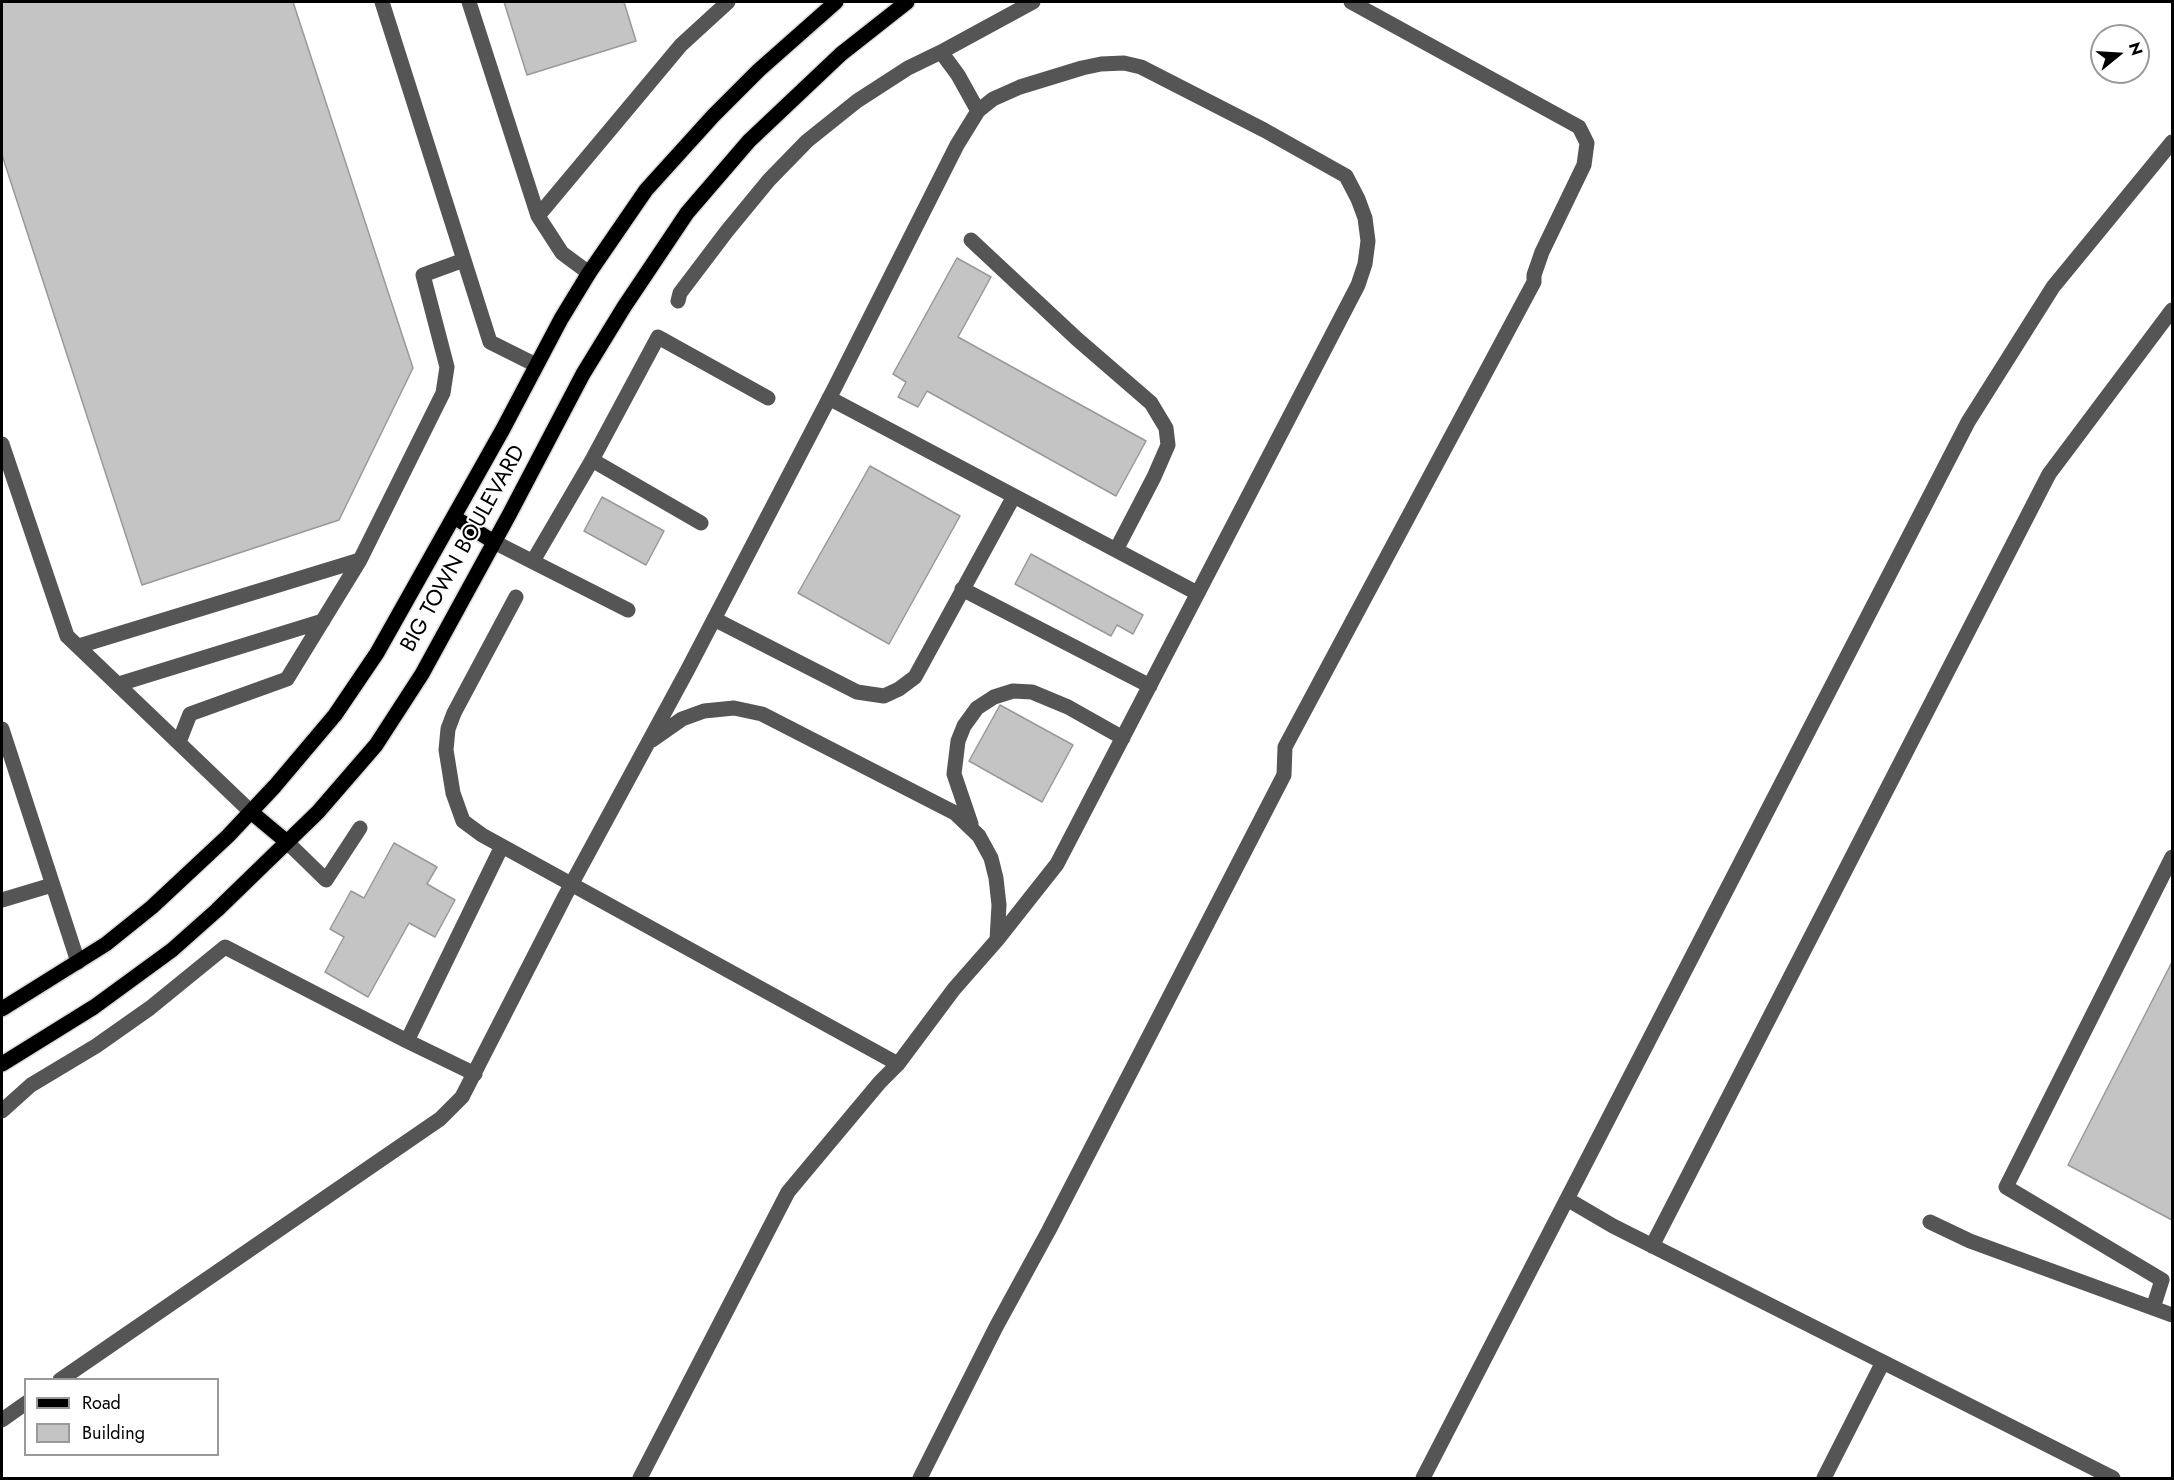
<!DOCTYPE html>
<html>
<head>
<meta charset="utf-8">
<style>
  body { margin:0 }
  #map { position:relative; width:2174px; height:1480px; overflow:hidden; background:#fff; font-family:Jost,sans-serif }
  canvas { display:block }
  .frame { position:absolute; inset:0; border:3px solid #000; pointer-events:none }
  .legend { position:absolute; left:24px; top:1378px; width:195px; height:78px; box-sizing:border-box; background:#fff; border:2px solid #999; margin:0; padding:8px 10px; list-style:none; font-size:18px; color:#000 }
  .legend li { display:flex; align-items:center; gap:12px; height:30px }
  .legend b { width:30px; border:2px solid #999 }
  .north { position:absolute; left:2090px; top:24px; width:60px; height:60px; box-sizing:border-box; background:#fff; border:2px solid #999; border-radius:50%; rotate:72deg; font-size:16px; font-weight:700; line-height:24px; text-align:center; color:#000 }
  .north::after { content:''; display:block; margin:auto; width:21px; height:27px; background:#000; clip-path:polygon(50% 0,100% 100%,50% 72%,0 100%) }
</style>
</head>
<body>
<div id="map">
<canvas width="2174" height="1480"></canvas>
<div class="frame"></div>
<ul class="legend">
<li><b style="height:8px;background:#000"></b>Road</li>
<li><b style="height:16px;background:#c4c4c4"></b>Building</li>
</ul>
<div class="north">N</div>
</div>
<script>
const ctx = document.querySelector('canvas').getContext('2d');
ctx.lineJoin = 'round';
function paint(path, color) { ctx.fillStyle = color; ctx.fill(path, 'evenodd'); }
const poly = rows => new Path2D(rows.map(r => 'M' + r).join(''));
function strokePath(path, color, width, dash) { ctx.strokeStyle = color; ctx.lineWidth = width; ctx.lineCap = dash ? 'butt' : 'round'; ctx.setLineDash(dash || []); ctx.stroke(path); }
function write(font, color, halo, rows, align = 'center') {
  ctx.font = font + ' Jost,sans-serif'; ctx.lineWidth = 4.5; ctx.setLineDash([]); ctx.textBaseline = 'middle'; ctx.strokeStyle = halo; ctx.fillStyle = color; for (const [text, x, y, turn = 0] of rows) {
    ctx.save(); ctx.translate(x, y); ctx.rotate((+turn || 0) * Math.PI / 180); ctx.textAlign = isNaN(turn) ? turn : align; if (halo) ctx.strokeText(text, 0, 0); ctx.fillText(text, 0, 0); ctx.restore();
  }
}
const building = poly([
  [2,2,293,2,413,368,339,520,142,585,2,155,2,2],
  [504,2,624,2,636,41,527,75,504,2],
  [957,258,991,277,958,337,1146,441,1116,496,927,391,918,407,898,397,906,382,893,374,957,258],
  [870,466,960,516,889,644,798,593,870,466],
  [602,497,664,531,646,565,584,531,602,497],
  [1031,554,1143,615,1133,634,1117,625,1111,636,1015,584,1031,554],
  [1000,705,1073,745,1042,802,969,761,1000,705],
  [394,843,437,867,427,884,455,900,435,937,409,923,368,997,325,972,344,937,330,929,351,891,364,898,394,843],
  [2172,962,2172,1220,2068,1165,2172,962]
]);
paint(building, '#c4c4c4');
strokePath(building, '#999', 1.5);
const major = poly([
  [454,517,494,542],
  [251,812,287,842],
  [2,1009,106,944,152,907,228,836,275,786,335,715,377,653,503,429,561,319,589,273,646,190,713,116,759,70,836,2],
  [2,1064,94,1007,172,950,217,910,318,812,376,745,422,674,509,515,583,374,624,307,687,213,749,141,841,54,907,2]
]);
strokePath(major, '#dbdbdb', 18);
strokePath(poly([
  [382,2,464,260],
  [469,2,538,216],
  [978,111,958,75,941,52,1033,2],
  [971,240,1077,339,1151,403,1166,428,1168,445,1154,477,1116,550],
  [589,273,562,253,538,216,681,45,728,2],
  [678,301,680,293,727,231,769,180,807,141,857,101,908,68,941,52],
  [829,398,1197,593],
  [2,444,67,636,251,812],
  [592,460,701,523],
  [494,542,628,610],
  [533,561,592,460,658,337,768,398],
  [962,589,1150,686],
  [516,597,454,713,448,729,446,750,453,793,463,821,482,835,898,1064],
  [714,619,857,692,884,696,899,689,915,677,1014,496],
  [79,646,360,560],
  [119,684,323,621],
  [2,729,78,962],
  [652,740,682,719,704,711,734,708,762,714,955,813,979,836,991,858,996,878,999,905,997,940],
  [179,742,190,714,287,679,360,560,443,393,447,367,423,275,464,260,490,342,536,365],
  [971,824,954,774,958,741,964,726,977,708,994,697,1013,691,1032,692,1068,707,1123,738],
  [287,842,326,880,360,828],
  [2,900,52,885],
  [407,1041,502,846],
  [2,1111,31,1085,96,1046,150,1008,225,947,407,1041,475,1074],
  [1567,1199,1613,1226,2113,1478],
  [1930,1222,1970,1241,2172,1315],
  [1652,1246,2049,474,2172,310],
  [2153,1308,2162,1280,2006,1187,2172,857],
  [60,1380,440,1119,462,1097,565,896,687,671,835,387,957,145,978,111,993,99,1020,87,1082,68,1101,64,1124,63,1141,67,1264,130,1346,176,1358,199,1365,218,1368,241,1365,264,1358,285,1057,864,997,940,954,989,898,1064,880,1082,788,1192,640,1478],
  [2,1420,26,1403],
  [920,1478,996,1327,1049,1230,1284,775,1285,747,1534,282,1534,275,1542,252,1584,165,1587,143,1579,127,1351,2],
  [1423,1478,1968,422,2053,287,2172,142],
  [1824,1478,1883,1362]
]), '#555', 15);
strokePath(major, '#000', 15);
write('22px', '#000', '#fff', [
  ["BIG TOWN BOULEVARD",464,549,-61]
]);
</script>
</body>
</html>
